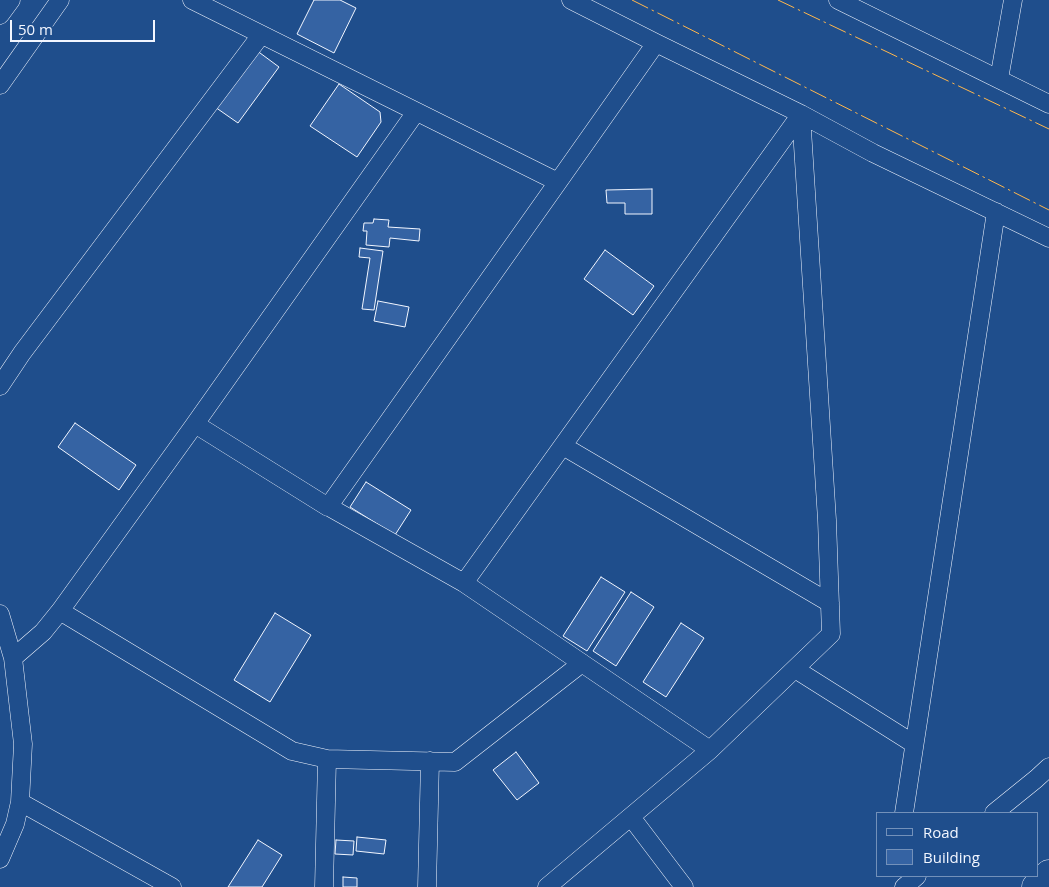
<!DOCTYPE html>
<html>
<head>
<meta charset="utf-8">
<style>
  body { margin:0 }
  #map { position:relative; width:1049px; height:887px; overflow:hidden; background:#1f4e8c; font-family:"Open Sans",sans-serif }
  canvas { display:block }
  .legend { position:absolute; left:876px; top:812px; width:162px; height:65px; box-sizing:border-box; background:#1f4e8c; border:1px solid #7391ba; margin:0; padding:6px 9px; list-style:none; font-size:15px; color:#f2f6ff }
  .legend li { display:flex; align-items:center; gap:10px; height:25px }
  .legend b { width:25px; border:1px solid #7391ba }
  .scale { position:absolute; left:10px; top:20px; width:145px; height:22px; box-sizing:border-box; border:2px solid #f2f6ff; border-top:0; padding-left:6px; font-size:15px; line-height:18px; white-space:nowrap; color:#f2f6ff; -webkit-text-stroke:4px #1f4e8c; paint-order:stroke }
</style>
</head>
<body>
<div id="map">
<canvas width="1049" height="887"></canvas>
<ul class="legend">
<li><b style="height:6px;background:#1f4e8c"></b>Road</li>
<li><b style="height:14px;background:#3563a3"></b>Building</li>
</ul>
<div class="scale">50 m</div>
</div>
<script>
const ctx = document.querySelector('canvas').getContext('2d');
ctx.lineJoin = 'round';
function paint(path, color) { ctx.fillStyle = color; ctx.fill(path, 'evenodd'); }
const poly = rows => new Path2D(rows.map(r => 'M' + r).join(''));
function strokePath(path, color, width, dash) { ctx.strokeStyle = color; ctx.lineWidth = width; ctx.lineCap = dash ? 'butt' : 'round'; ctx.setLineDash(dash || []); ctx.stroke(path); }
const building = poly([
  [314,0,340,0,356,8,334,53,297,34,314,0],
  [256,50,279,67,238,123,215,107,256,50],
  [339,84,380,112,381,122,357,157,310,126,339,84],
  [652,189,652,214,625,214,625,203,607,203,606,190,652,189],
  [374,219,389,220,388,227,420,229,419,241,390,238,389,247,366,245,367,231,363,231,364,223,373,223,374,219],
  [360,248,383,251,374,310,362,309,370,258,359,257,360,248],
  [605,250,654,286,633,315,584,279,605,250],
  [378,301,409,307,405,327,374,321,378,301],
  [75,423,136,465,119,490,58,447,75,423],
  [366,482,411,510,395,535,350,507,366,482],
  [601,577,625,592,587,651,563,636,601,577],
  [631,592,654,607,616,666,593,651,631,592],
  [275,613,311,635,270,702,234,680,275,613],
  [681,623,704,638,666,697,643,682,681,623],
  [516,752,539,783,517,800,493,770,516,752],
  [357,837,386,840,384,854,356,851,357,837],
  [258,840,282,855,262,887,228,887,258,840],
  [336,840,354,841,353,855,335,854,336,840],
  [343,877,357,878,357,887,343,887,343,877]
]);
paint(building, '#3563a3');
strokePath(building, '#f2f6ff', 1);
const minor = poly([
  [192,0,558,182,656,43],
  [571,0,656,43,801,114,873,153,1049,238],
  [838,0,1049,104],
  [0,15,11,0],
  [999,79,1013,0],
  [0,85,60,0],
  [416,112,195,424,328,507,558,182],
  [0,386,22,353,261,35],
  [563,446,830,603],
  [322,503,464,583,801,114],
  [464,583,710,750,831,634,827,520,801,114],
  [60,611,292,751,327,759,455,762,582,663],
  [0,614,13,658],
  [795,669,914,744],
  [20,802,172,887],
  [904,813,996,212],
  [994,813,1036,779,1049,767],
  [631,817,684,887],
  [0,859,15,824,20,802,23,744,13,658,43,632,60,611,195,424],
  [324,887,327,759],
  [427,887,430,761],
  [547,887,710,750],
  [904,887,917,876]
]);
const trunk = poly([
  [1036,887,1049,874]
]);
strokePath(minor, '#f2f6ff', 19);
strokePath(trunk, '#f2f6ff', 29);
strokePath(minor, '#1f4e8c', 18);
strokePath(trunk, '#1f4e8c', 28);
strokePath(poly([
  [632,0,1049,210],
  [778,0,1049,129]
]), '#ffb74d', 1, [18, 4, 2.5, 4]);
</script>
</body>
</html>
